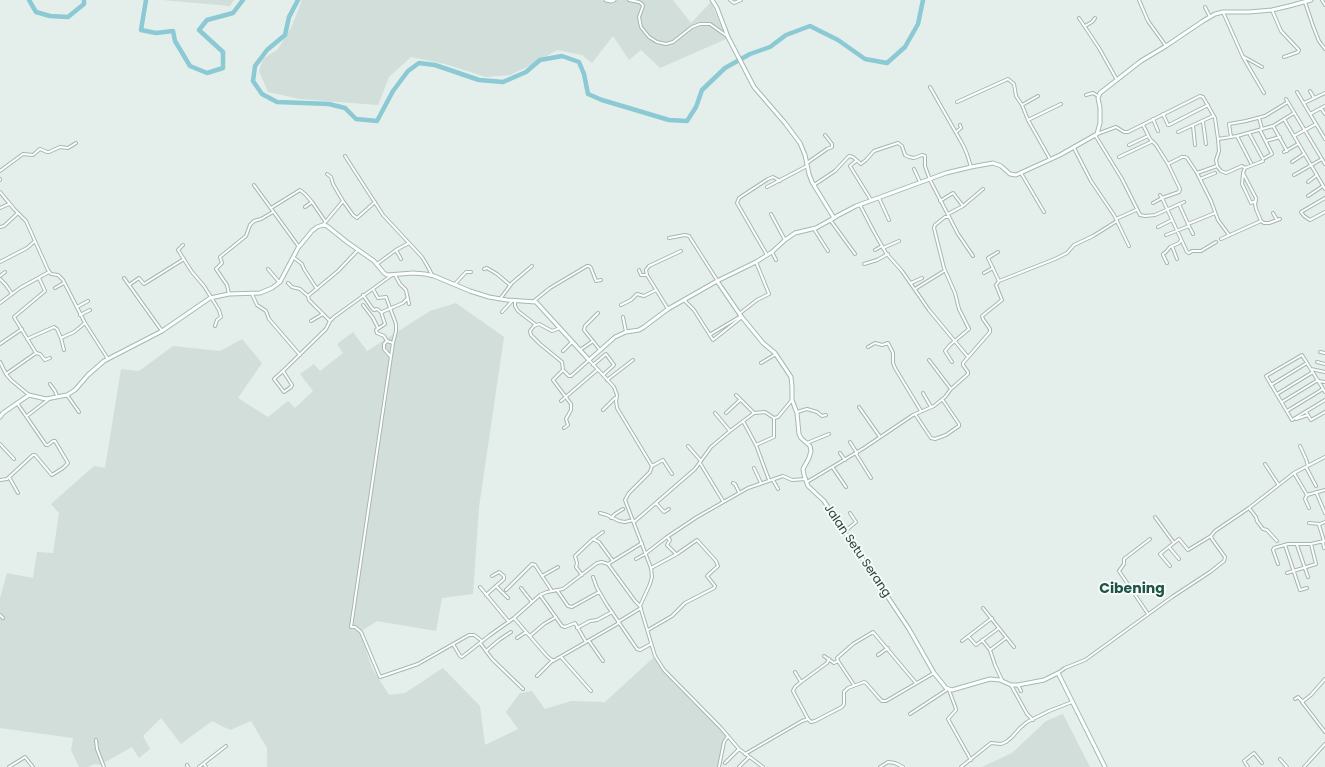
<!DOCTYPE html>
<html>
<head>
<meta charset="utf-8">
<style>
  body { margin:0 }
  canvas { display:block; background:#e4eeea }
</style>
</head>
<body>
<canvas width="1325" height="767"></canvas>
<script>
const ctx = document.querySelector('canvas').getContext('2d');
ctx.lineJoin = 'round';
function paint(path, color) { ctx.fillStyle = color; ctx.fill(path, 'evenodd'); }
const poly = rows => new Path2D(rows.map(r => 'M' + r).join(''));
function strokePath(path, color, width, dash) { ctx.strokeStyle = color; ctx.lineWidth = width; ctx.lineCap = dash ? 'butt' : 'round'; ctx.setLineDash(dash || []); ctx.stroke(path); }
function write(font, color, halo, rows, align = 'center') {
  ctx.font = font + ' Poppins,sans-serif'; ctx.lineWidth = 4; ctx.setLineDash([]); ctx.textBaseline = 'middle'; ctx.strokeStyle = halo; ctx.fillStyle = color; for (const [text, x, y, turn = 0] of rows) {
    ctx.save(); ctx.translate(x, y); ctx.rotate((+turn || 0) * Math.PI / 180); ctx.textAlign = isNaN(turn) ? turn : align; if (halo) ctx.strokeText(text, 0, 0); ctx.fillText(text, 0, 0); ctx.restore();
  }
}
paint(poly([
  [162,0,234,0,230,6],
  [302,0,673,0,691,23,711,2,726,39,660,68,641,50,629,60,613,36,592,63,582,55,557,50,531,65,510,75,486,77,445,64,411,57,389,77,378,105,300,99,268,92,259,71,263,59,278,49,292,26],
  [456,303,504,337,479,507,473,594,442,598,436,631,377,621,360,632,372,668,389,695,405,693,443,668,480,706,485,745,518,729,506,712,520,693,532,691,545,709,571,701,605,702,653,658,726,734,720,762,717,767,267,767,267,748,251,721,230,730,212,721,181,744,161,718,143,736,150,749,139,758,132,747,100,765,95,764,88,767,79,767,71,750,73,738,0,728,0,598,7,573,33,578,37,552,53,553,59,513,51,504,94,466,105,468,121,369,139,371,173,346,220,351,242,339,262,363,238,398,268,417,288,401,295,408,313,391,300,374,314,364,320,371,343,353,337,344,353,332,367,351,430,311],
  [1063,714,1090,767,982,767,1012,753,1046,721]
]), '#d2ded9');
strokePath(poly([
  [29,0,36,12,50,16,68,17,84,4,84,0],
  [146,0,141,30,156,33,173,31,175,41,190,66,207,73,223,68,223,52,199,30,207,20,233,13,243,0],
  [298,0,289,17,285,35,267,50,255,66,253,81,262,94,277,102,329,104,345,108,356,119,377,121,393,91,408,71,419,63,435,65,479,80,503,82,526,72,540,60,562,56,579,62,584,74,588,94,602,100,669,120,687,121,696,107,702,90,725,68,750,54,770,47,786,35,810,26,838,40,865,59,887,63,905,47,918,24,923,0]
]), '#8bc9d4', 4.5);
const street = poly([
  [629,0,639,2,642,4,643,6,639,17,641,27,649,37,657,42,666,44,673,42,692,27,700,24,710,24,727,36],
  [730,0,734,3,741,0],
  [1139,0,1148,21,1166,46],
  [1322,0,1325,5],
  [1305,2,1313,26,1319,41,1325,49],
  [1205,7,1210,17],
  [1272,10,1281,31,1299,50,1298,52,1284,57],
  [1223,12,1243,57,1264,93],
  [1079,18,1099,48,1117,80],
  [1085,26,1092,22,1095,18],
  [1244,57,1262,67],
  [930,87,963,145,967,154,971,167],
  [1310,91,1314,98],
  [1297,92,1325,139],
  [1086,95,1093,93,1098,96],
  [1038,96,1022,105,1028,120,1050,159],
  [1286,99,1325,164],
  [957,102,1008,79,1014,84,1016,96,1022,105],
  [1304,103,1325,93],
  [1321,108,1325,114],
  [1163,114,1168,125,1169,125,1208,105],
  [1310,114,1325,106],
  [1259,118,1262,129],
  [1153,119,1158,131],
  [1284,119,1325,189],
  [1028,120,1061,104],
  [1203,122,1206,144],
  [1229,124,1246,121,1265,116,1288,102],
  [1229,124,1231,137],
  [1143,125,1150,139,1156,145,1168,164,1180,189,1179,192,1162,198,1187,252,1189,253,1192,251,1201,251,1216,242],
  [1193,126,1195,145],
  [1273,126,1287,151],
  [956,132,961,128,960,125],
  [1178,132,1213,116],
  [1249,133,1263,159,1272,154,1260,130],
  [1097,134,1116,127,1124,132,1128,132,1200,96,1203,97,1215,118,1218,139,1237,136,1273,126,1294,113],
  [1095,135,1122,179,1140,215,1145,216,1155,215,1184,202],
  [1237,136,1251,163],
  [1294,136,1316,124],
  [1266,141,1280,137],
  [1129,145,1148,136],
  [1074,148,1091,181,1114,215,1129,246],
  [1284,152,1298,144],
  [345,156,383,215,422,257,428,267,432,275],
  [1119,157,1151,142],
  [856,161,850,166,871,200],
  [1263,161,1245,168,1243,173,1256,198,1255,204,1256,209,1261,221,1264,223,1269,223,1280,219],
  [1292,162,1304,154],
  [807,163,827,149,832,147,832,144,825,135],
  [1168,164,1182,157,1185,157,1187,158,1197,173,1211,201,1218,220,1229,235],
  [1217,165,1216,160,1219,151,1218,139],
  [914,169,920,182],
  [0,171,23,154,33,155,40,149,47,152,49,152,60,147,68,148,76,143],
  [1021,173,1044,212],
  [1197,173,1217,166,1221,171,1226,173,1242,166,1245,168],
  [327,174,331,177,333,184,343,201],
  [1243,174,1242,184,1245,190,1251,203,1256,201],
  [1294,175,1322,159],
  [0,179,0,180],
  [1200,179,1215,173],
  [1308,182,1317,175],
  [254,185,299,247],
  [814,185,835,171,849,156,853,157,861,164,866,160,874,151,898,143,902,146,905,155,909,157,914,158,922,155,925,156,925,166,930,180,958,234,973,256],
  [767,187,807,166],
  [0,192,14,209,26,221,48,270,51,274,58,275,63,280,85,323,108,359],
  [1308,196,1323,186],
  [879,198,889,220],
  [1325,198,1301,212,1304,216,1310,220,1325,212],
  [940,201,953,193,963,206],
  [1153,203,1162,198,1160,195],
  [860,205,873,230,886,253,902,271,929,310,968,357],
  [305,207,312,202,325,221],
  [0,208,9,204],
  [271,208,300,190,305,194,312,202],
  [1273,213,1277,220],
  [771,214,785,240],
  [948,214,963,206,983,189],
  [949,217,945,217,935,225,934,228,944,268,955,293,959,309,969,329,950,345,945,351,952,362],
  [1116,219,1136,210],
  [831,221,855,254],
  [1188,224,1215,213],
  [323,225,343,201,353,215,357,218,375,202],
  [1189,226,1193,234],
  [0,227,4,226,18,213],
  [1158,227,1172,220],
  [814,229,828,251],
  [1166,235,1189,226,1179,204],
  [669,238,685,235,689,236,717,280],
  [1221,239,1261,221],
  [183,245,178,250,192,272,204,286,219,310,221,317,217,320,215,326],
  [1172,246,1177,259],
  [883,248,899,241],
  [396,250,409,243],
  [875,250,882,246],
  [772,252,776,260],
  [767,255,737,203,739,198,768,179,773,177,780,181],
  [293,257,302,264,304,269,317,289],
  [0,262,27,248,35,241],
  [1167,263,1163,255,1163,254,1166,252,1170,247,1179,243,1181,240],
  [377,264,396,250,401,259],
  [864,264,877,260,888,254],
  [268,269,279,282],
  [484,269,487,268,497,274,510,285],
  [639,270,641,275,647,275],
  [984,273,993,268],
  [395,275,400,284,406,290,409,304],
  [0,276,5,272],
  [124,278,162,331],
  [0,279,6,285,12,294],
  [999,281,1055,259,1067,253,1074,245,1093,236,1117,221],
  [288,283,292,287,300,289,308,296],
  [911,283,922,278],
  [455,284,466,272,471,272],
  [129,285,139,278,144,284,184,259],
  [55,288,64,283],
  [373,289,378,298,386,297,396,324,396,331,393,343,351,627,355,627,361,632,380,677,418,664,469,635,474,635,482,641],
  [915,289,944,271],
  [229,294,227,285,216,269,222,263,220,257,246,236,250,225,254,221,261,219,273,212],
  [252,294,257,305,266,311,269,319,300,355],
  [363,295,372,308,374,310,377,309,381,312,385,324,376,330,377,333,384,336,387,341],
  [500,299,512,283,532,266],
  [515,300,515,306,518,311,536,325],
  [684,300,694,310,713,340,742,317],
  [534,301,550,288,587,266,589,266,591,268,596,281,601,280],
  [0,303,20,288,49,272],
  [363,305,373,318,378,328],
  [621,305,631,300,637,294,644,296,656,290],
  [77,307,88,301],
  [668,309,647,275,646,270,649,266,681,251],
  [382,312,403,303,408,298],
  [502,312,512,301],
  [598,313,585,326,584,330,600,350],
  [739,314,757,300,769,294,756,262],
  [80,315,90,310],
  [623,317,626,332],
  [311,321,323,314],
  [330,321,309,300,308,296,338,271,358,250],
  [560,328,552,331,539,324,534,326,530,331,531,335,540,344,562,362,563,370,569,376,571,376,589,360,603,375,614,387,617,395,616,401,617,408,652,466,650,472,629,493,625,500,651,568,652,577,650,584,640,606,655,656,664,670,721,728,739,749,763,767],
  [711,334,741,316],
  [61,338,64,350],
  [27,339,54,327,57,329,61,338,74,332,85,323],
  [0,344,22,329],
  [868,347,875,343,882,345,888,343,893,353,893,363,895,368,921,411],
  [580,350,593,341],
  [563,351,572,342],
  [1320,352,1325,353],
  [36,353,40,354,45,360,50,358],
  [391,357,384,349,384,344,387,341,393,343],
  [929,360,951,389],
  [0,362,6,374,11,380,29,395],
  [1317,362,1325,364],
  [761,363,776,354],
  [593,365,606,354,614,365,603,375],
  [1311,369,1325,372],
  [563,370,553,380,571,404,571,410,566,419,568,425,564,428],
  [283,371,274,379,284,392,291,387,292,385,283,371,326,329,330,321,334,317,392,275],
  [6,374,36,353,14,317,45,291,39,278],
  [607,380,633,360],
  [1318,381,1325,382],
  [50,384,55,391,57,396],
  [1271,385,1307,363],
  [1325,392,1302,355,1266,376,1292,420,1325,400],
  [923,393,931,407],
  [1277,394,1313,372],
  [67,395,79,412],
  [736,395,754,413,765,412,774,418],
  [561,401,597,370],
  [1282,402,1318,380],
  [859,407,880,437],
  [603,410,615,398],
  [1287,411,1323,389],
  [797,412,807,409,817,412,822,416,826,415],
  [1306,412,1311,420,1325,412],
  [715,413,730,431],
  [726,413,740,400],
  [915,414,931,438,935,439,946,435,959,426,959,424,942,399],
  [27,416,49,399],
  [1296,419,1308,415],
  [743,421,756,445,769,480],
  [850,442,857,453],
  [807,443,829,434],
  [0,444,14,459],
  [756,445,774,437,774,418,778,417,792,400],
  [688,446,701,461],
  [1300,446,1306,459,1308,466],
  [840,453,845,460],
  [856,454,871,478],
  [700,463,723,501],
  [1265,464,1278,484],
  [652,466,663,460,672,474],
  [1306,467,1316,486],
  [754,468,761,483],
  [833,468,846,487],
  [1294,473,1307,495,1325,490],
  [9,477,18,493],
  [0,480,7,479,33,455,35,455,51,474,52,475,63,468,68,463,55,441,53,441,48,445,46,445,17,403],
  [773,480,778,489],
  [807,482,864,448,913,415,934,406,945,397,951,389,968,374,968,372,963,365,963,363,990,332,990,329,983,319,982,316,1002,300,996,285,999,281,988,258,998,252],
  [733,483,735,484,739,492],
  [1316,492,1325,513],
  [1307,495,1305,499,1309,508],
  [656,503,664,512,669,509],
  [1249,508,1256,517,1257,521,1263,529,1267,530,1277,541],
  [600,513,607,515,619,521,625,522,633,520],
  [1155,517,1174,543],
  [611,518,615,514,623,509],
  [634,522,695,469,711,447,730,431,754,413],
  [1309,523,1320,524],
  [844,532,856,522,850,513],
  [667,537,670,540,667,545,676,554],
  [593,539,599,542,613,561],
  [1323,542,1324,548],
  [1311,544,1324,541,1319,525,1320,524,1325,522],
  [1285,545,1300,590,1307,588],
  [1297,545,1308,577],
  [1169,547,1179,559],
  [636,559,645,554,667,537,697,517,748,488,783,476,792,480,806,479],
  [608,564,635,601,640,606],
  [1278,564,1273,550,1274,548,1288,544,1311,544,1316,564,1287,573],
  [1170,566,1160,554,1179,539,1188,550,1211,536],
  [582,575,576,567,577,563,575,556,592,540,603,532],
  [542,576,558,567],
  [593,577,597,588,607,605,637,649,640,650,651,644],
  [480,587,509,622],
  [497,587,508,598],
  [521,588,532,602],
  [506,590,532,564,535,565,552,591],
  [557,590,568,606,572,607,599,592],
  [486,595,504,579,504,576,499,572,492,576],
  [540,595,562,626,565,627,575,623,586,642],
  [983,608,1014,647],
  [1148,614,1119,571,1124,564,1124,559,1150,539],
  [0,615,3,618],
  [514,618,547,656,553,661,619,623],
  [618,622,641,608],
  [577,628,590,621,597,620,612,612],
  [648,630,672,616,685,603,714,588,715,586,707,576,718,566,716,561,697,540,677,554,651,568],
  [530,636,544,624,556,617],
  [968,636,976,645,999,628],
  [517,638,526,632],
  [982,640,990,650,995,665,1002,680],
  [589,641,603,661],
  [962,641,992,618],
  [480,643,492,659,523,689],
  [453,644,460,656,462,657,490,635,514,618,540,595,547,592,563,589,597,563,602,562,608,564,642,543],
  [990,650,1006,638],
  [486,651,499,640,511,632],
  [878,655,888,648],
  [824,656,834,663,838,661],
  [561,657,591,691],
  [795,672,801,682,795,687,793,691,808,719],
  [1058,673,1065,668,1085,660,1172,597,1210,572,1224,561,1225,557,1212,539,1211,536,1215,531,1249,508,1294,473,1325,457],
  [537,676,553,660],
  [1325,679,1311,695,1302,702,1325,732],
  [801,682,827,663,829,659],
  [854,685,838,661,837,658,853,644,873,632,916,683],
  [1011,685,1027,714,1033,720],
  [1018,685,1021,691],
  [949,690,956,709,956,710,948,719,971,760],
  [1295,699,1298,697,1302,701],
  [910,714,948,689],
  [96,740,97,749,104,767],
  [745,754,802,721,808,719,811,722,815,721,842,707,844,704,844,692,848,688,864,682,866,683,879,698,882,701,886,701,934,673],
  [1280,759,1287,767],
  [725,763,739,749],
  [204,764,206,767],
  [187,765,188,767],
  [9,767,25,757,33,767],
  [199,767,226,746],
  [719,767,724,742,728,736],
  [739,767,749,757],
  [880,767,888,762,895,763,903,767],
  [961,767,991,743,1001,744,1006,742,1012,737,1020,728,1027,722,1049,711,1072,702],
  [1248,767,1244,761,1254,753,1262,763],
  [1304,767,1325,744]
]);
const secondary = poly([
  [606,0,611,1,614,0],
  [712,0,717,8,728,37,754,87,785,123,800,143,805,155,809,174,812,182,834,218,816,228,795,233,785,240,772,252,756,262,717,281,741,316,763,343,775,353,791,377,792,387,792,400,797,413,799,434,801,438,810,446,811,451,809,458,803,469,804,475,808,486,824,501,909,629,934,673,946,688,952,690,990,679,1000,680,1011,685,1018,685,1044,680,1058,673,1105,767],
  [834,218,837,216,856,206,946,173,971,167,993,163,1001,166,1010,174,1016,175,1060,155,1097,134,1100,123,1100,108,1098,98,1100,93,1141,61,1166,46,1203,21,1215,14,1223,12,1249,12,1272,10,1289,6,1311,0],
  [0,417,3,413,29,395,46,399,67,395,75,390,88,375,104,361,162,331,210,298,229,294,260,293,272,288,280,282,298,248,312,231,317,227,323,225,327,226,347,242,374,261,384,273,387,275,413,273,425,274,434,276,470,291,489,297,507,300,536,302,589,360,615,337,626,332,639,330,644,327,668,309,717,281]
]);
strokePath(street, '#a6b6b1', 4);
strokePath(secondary, '#a2bab2', 5);
strokePath(street, '#fff', 2);
strokePath(secondary, '#fff', 3);
write('12px', '#234038', '#f5faf8', [
  ["Jalan Setu Serang",857,551,56]
]);
write('bold 14px', '#1e5346', '#f5faf8', [
  ["Cibening",1132,589]
]);
</script>
</body>
</html>
